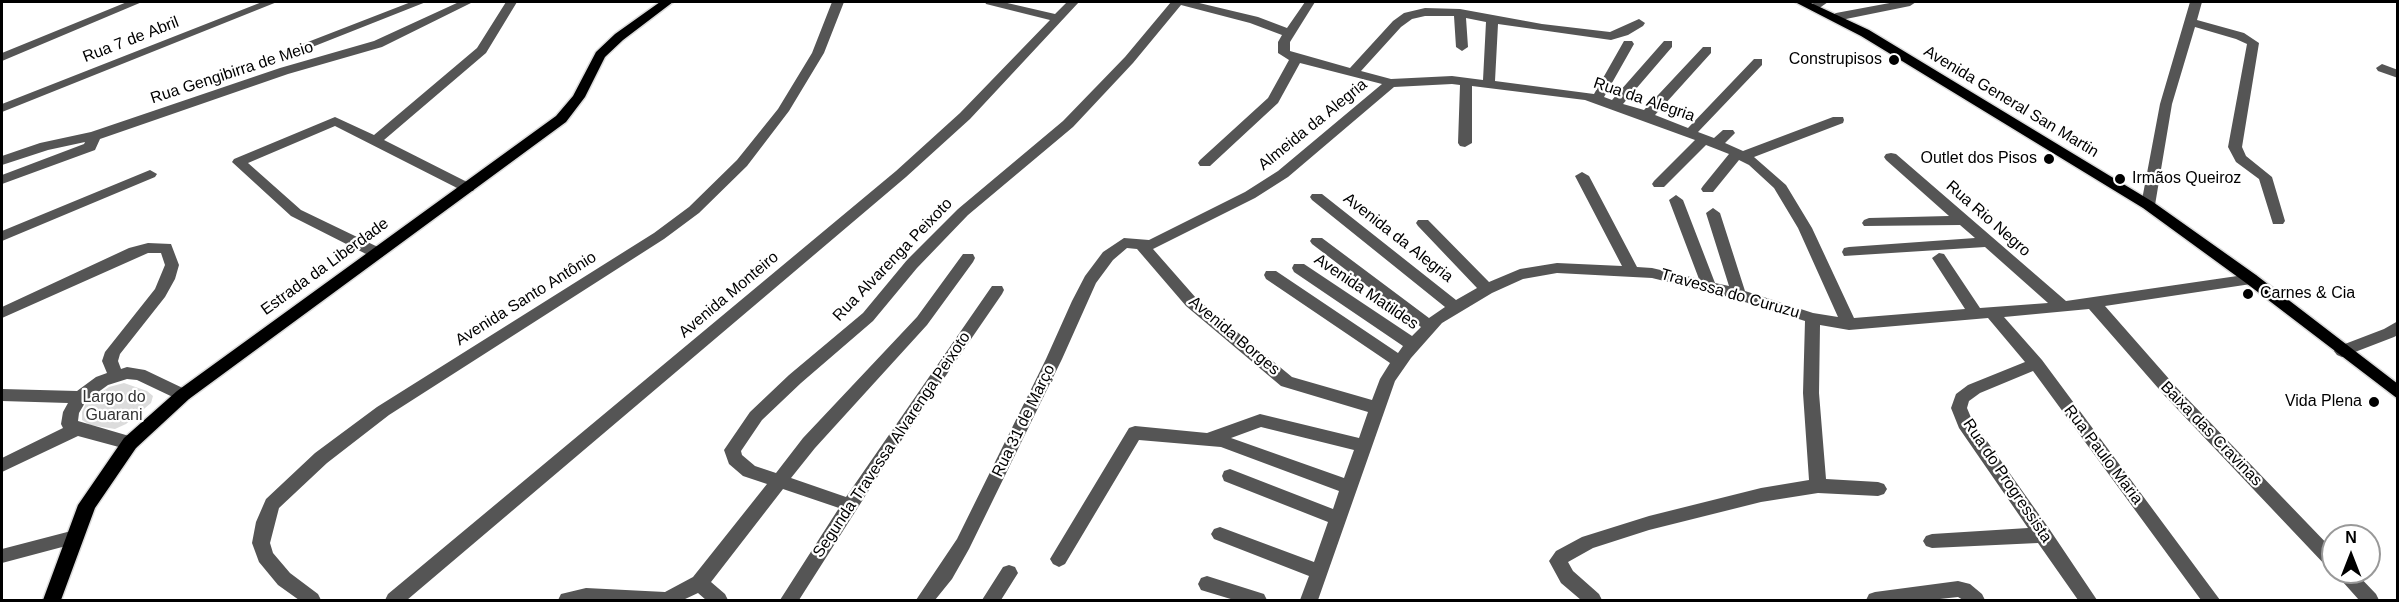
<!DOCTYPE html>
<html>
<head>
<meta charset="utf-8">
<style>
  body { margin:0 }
  #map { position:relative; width:2399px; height:602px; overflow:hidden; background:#fff; font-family:Helvetica,sans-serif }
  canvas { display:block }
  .frame { position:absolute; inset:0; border:3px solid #000; pointer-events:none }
  .north { position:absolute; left:2321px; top:524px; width:60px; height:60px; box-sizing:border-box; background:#fff; border:2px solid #999; border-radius:50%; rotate:0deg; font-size:16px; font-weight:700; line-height:24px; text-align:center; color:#000 }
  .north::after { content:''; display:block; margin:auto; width:21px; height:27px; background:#000; clip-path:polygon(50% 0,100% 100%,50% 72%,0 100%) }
</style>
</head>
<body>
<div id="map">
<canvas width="2399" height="602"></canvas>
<div class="frame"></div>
<div class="north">N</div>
</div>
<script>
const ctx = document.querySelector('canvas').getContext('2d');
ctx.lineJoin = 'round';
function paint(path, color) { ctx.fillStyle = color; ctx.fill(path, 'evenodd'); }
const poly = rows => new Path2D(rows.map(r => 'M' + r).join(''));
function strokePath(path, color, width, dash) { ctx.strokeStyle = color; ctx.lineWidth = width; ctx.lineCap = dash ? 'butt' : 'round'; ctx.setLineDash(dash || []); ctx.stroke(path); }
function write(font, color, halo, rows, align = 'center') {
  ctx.font = font + ' Helvetica,sans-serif'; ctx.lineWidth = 4.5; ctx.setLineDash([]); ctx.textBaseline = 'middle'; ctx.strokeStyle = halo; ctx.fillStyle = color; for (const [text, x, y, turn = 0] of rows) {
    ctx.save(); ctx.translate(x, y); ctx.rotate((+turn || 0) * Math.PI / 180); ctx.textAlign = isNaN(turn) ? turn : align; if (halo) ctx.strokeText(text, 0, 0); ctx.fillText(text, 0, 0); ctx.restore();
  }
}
paint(poly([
  [124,383,147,391,153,396,151,403,126,424,115,429,90,425,82,420,82,412,86,403,109,387]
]), '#dcdcdc');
const major = poly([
  [660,2,673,2,623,40,605,57,585,97,566,122,189,399,136,448,95,508,61,600,43,600,78,505,124,438,177,391,556,116,573,96,596,52,615,34,660,2],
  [1795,2,1809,2,1869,30,2153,202,2256,275,2398,384,2398,399,2246,283,2143,208,1861,36,1795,2]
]);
strokePath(major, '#dbdbdb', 3);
paint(poly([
  [127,2,142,2,2,61,2,53,127,2],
  [262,2,277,2,2,112,2,104,262,2],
  [411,2,426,2,292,55,288,56,282,52,411,2],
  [459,2,473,2,382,47,288,74,100,139,95,150,2,184,2,175,84,144,85,142,48,150,2,165,2,156,40,143,91,132,280,68,374,41,459,2],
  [506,2,517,2,486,53,384,140,473,185,475,188,473,191,463,191,335,126,248,163,301,210,382,249,384,253,382,257,372,257,291,216,232,162,234,159,335,117,374,135,477,48,506,2],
  [832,2,844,2,824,53,789,111,747,166,699,213,664,239,389,415,327,463,279,508,270,543,273,553,290,573,318,594,321,600,299,600,278,585,259,562,252,543,256,522,266,499,315,453,377,407,654,233,689,207,737,160,778,109,812,53,832,2],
  [985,2,1003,2,1055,14,1067,2,1079,2,970,119,906,177,407,600,385,600,388,594,896,171,960,113,1050,20,986,4,985,2],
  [1171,2,1195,2,1258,17,1287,28,1305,2,1315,2,1290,42,1290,51,1350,68,1393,21,1404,13,1425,8,1460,9,1542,24,1610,32,1639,19,1645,23,1643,26,1628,35,1611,40,1498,24,1495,81,1594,94,1624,41,1632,41,1634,44,1604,97,1612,100,1664,41,1672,41,1672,47,1623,104,1644,110,1703,47,1711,47,1711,53,1655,115,1688,128,1754,59,1762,59,1762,65,1698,132,1714,138,1723,130,1733,130,1735,133,1725,143,1743,151,1833,117,1843,117,1844,120,1843,123,1754,157,1786,185,1812,228,1854,318,1965,309,1932,258,1939,253,1944,254,1980,308,2048,303,1985,247,1844,256,1842,252,1844,248,1849,247,1975,238,1960,225,1864,226,1862,223,1864,220,1869,218,1949,216,1886,160,1884,157,1886,154,1891,153,1896,154,2066,301,2251,274,2256,275,2258,279,2251,284,2105,306,2177,388,2333,550,2333,570,2327,567,2165,396,2089,309,2004,317,2042,360,2220,600,2201,600,2033,371,1980,393,1969,401,1967,408,1972,420,2050,530,2097,600,2078,600,2038,543,1932,548,1926,546,1923,541,1926,536,1932,534,2028,528,1959,428,1951,408,1956,394,1968,385,2025,362,1988,318,1849,330,1820,325,1819,393,1826,479,1878,482,1884,484,1887,489,1884,494,1878,496,1818,493,1761,502,1649,530,1593,548,1568,562,1573,571,1599,594,1602,600,1581,600,1561,583,1549,561,1556,551,1582,537,1649,516,1761,488,1809,480,1803,393,1805,321,1729,297,1652,278,1557,273,1523,279,1492,293,1442,323,1411,358,1395,381,1318,600,1300,600,1309,576,1214,539,1211,534,1214,529,1220,527,1314,562,1328,522,1224,481,1222,476,1224,471,1230,469,1333,509,1339,491,1221,447,1139,440,1065,564,1059,567,1053,564,1050,559,1053,554,1129,428,1135,426,1207,433,1260,414,1359,438,1368,412,1281,386,1186,306,1137,249,1127,248,1113,260,1096,283,1062,359,969,549,952,579,935,600,916,600,957,539,1046,359,1072,301,1085,276,1103,252,1124,238,1149,240,1245,192,1278,171,1382,84,1300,63,1278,103,1210,166,1200,166,1198,163,1200,160,1268,98,1289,60,1278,53,1278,42,1282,35,1250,23,1181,5,1133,63,1073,127,968,215,917,268,873,321,801,383,762,420,741,451,742,455,755,466,776,473,803,438,917,317,963,254,973,254,975,258,973,262,927,325,815,448,791,478,846,497,992,286,1002,286,1004,290,1002,294,892,454,799,600,780,600,839,508,783,489,711,582,725,594,728,600,706,600,698,593,683,600,558,600,561,594,586,588,665,592,693,577,767,484,743,476,729,464,724,450,750,412,789,375,863,313,907,260,958,209,1063,121,1125,57,1171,2],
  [1425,16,1454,16,1456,47,1462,51,1468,47,1466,18,1486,22,1483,80,1452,76,1391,79,1361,71,1401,27,1412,19,1425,16],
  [1452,84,1460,85,1458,143,1460,146,1465,147,1472,143,1472,86,1585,100,1695,140,1654,181,1652,184,1654,187,1664,187,1706,145,1729,154,1703,186,1701,189,1703,192,1713,192,1739,160,1749,165,1774,188,1798,228,1838,317,1813,313,1745,291,1720,213,1713,208,1706,213,1729,286,1715,283,1683,200,1676,195,1669,200,1699,279,1652,268,1637,267,1589,176,1582,172,1575,176,1622,266,1557,263,1520,269,1489,282,1428,220,1418,220,1416,223,1418,226,1477,288,1456,300,1322,194,1312,194,1310,197,1312,200,1445,307,1429,318,1322,238,1312,238,1310,241,1312,244,1421,327,1412,336,1304,264,1294,264,1292,268,1294,272,1403,346,1398,353,1276,271,1266,271,1264,275,1266,279,1390,363,1380,379,1372,400,1292,377,1196,298,1153,249,1255,198,1288,177,1394,87,1452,84],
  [1261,427,1354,450,1344,478,1231,438,1261,427],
  [1815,2,1828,2,1818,9,1810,9,1808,7,1815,2],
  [1895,2,1916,2,1910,6,1836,21,1830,17,1836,13,1895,2],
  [2190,2,2202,2,2197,20,2244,33,2259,43,2242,147,2246,156,2272,177,2285,221,2283,224,2273,224,2259,179,2236,162,2228,147,2247,44,2236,39,2195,27,2172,104,2155,205,2148,210,2141,205,2160,104,2190,2],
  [2382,64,2398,70,2398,78,2378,71,2376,68,2382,64],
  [150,170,157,174,155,177,2,241,2,231,150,170],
  [148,243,171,244,179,265,175,279,165,297,120,354,118,361,121,369,127,367,145,370,189,391,191,395,189,399,177,399,137,380,127,379,108,385,86,401,79,413,78,421,136,438,138,443,136,448,130,450,78,436,2,472,2,458,63,428,61,424,63,412,68,403,2,401,2,389,77,391,96,377,107,373,102,361,105,352,155,289,165,265,161,253,148,253,2,318,2,307,129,248,148,243],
  [2398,321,2398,335,2394,337,2342,357,2337,355,2334,351,2337,347,2384,329,2398,321],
  [75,530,81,532,84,537,81,542,2,563,2,549,75,530],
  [1009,565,1015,567,1018,573,1001,600,982,600,1003,567,1009,565],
  [2334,572,2355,572,2376,594,2379,600,2359,600,2334,572],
  [1207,576,1264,594,1267,600,1234,600,1201,590,1198,584,1201,578,1207,576],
  [1958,581,1970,584,1982,594,1985,600,1963,600,1958,597,1931,600,1866,600,1869,594,1875,592,1958,581]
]), '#555');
paint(major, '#000');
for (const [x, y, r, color] of [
  [1894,60,6,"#000"],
  [2049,159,6,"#000"],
  [2120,179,6,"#000"],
  [2248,294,6,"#000"],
  [2374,402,6,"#000"]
]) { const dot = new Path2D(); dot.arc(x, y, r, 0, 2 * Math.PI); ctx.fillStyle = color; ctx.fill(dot); strokePath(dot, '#fff', 2); }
write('16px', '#000', '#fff', [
  ["Rua 7 de Abril",131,40,-21],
  ["Rua Gengibirra de Meio",232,73,-18],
  ["Rua da Alegria",1644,100,19],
  ["Avenida General San Martin",2011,102,31],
  ["Almeida da Alegria",1313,125,-39],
  ["Rua Rio Negro",1988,219,41],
  ["Avenida da Alegria",1398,238,38],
  ["Rua Alvarenga Peixoto",893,260,-46],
  ["Estrada da Liberdade",325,267,-36],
  ["Avenida Matildes",1366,292,34],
  ["Travessa do Curuzu",1730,294,16],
  ["Avenida Monteiro",729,295,-40],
  ["Avenida Santo Antônio",526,299,-32],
  ["Avenida Borges",1234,336,40],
  ["Rua 31 de Março",1024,421,-64],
  ["Baixa das Cravinas",2211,434,46],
  ["Segunda Travessa Alvarenga Peixoto",892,445,-56],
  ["Rua Paulo Maria",2103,455,53],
  ["Rua do Progressista",2007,481,56]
]);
write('16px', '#000', '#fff', [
  ["Construpisos",1882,60],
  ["Outlet dos Pisos",2037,159],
  ["Irmãos Queiroz",2132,179,"left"],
  ["Carnes & Cia",2260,294,"left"],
  ["Vida Plena",2362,402]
], 'right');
write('16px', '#333', '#fff', [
  ["Largo do",114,398],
  ["Guarani",114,416]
]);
</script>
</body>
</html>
